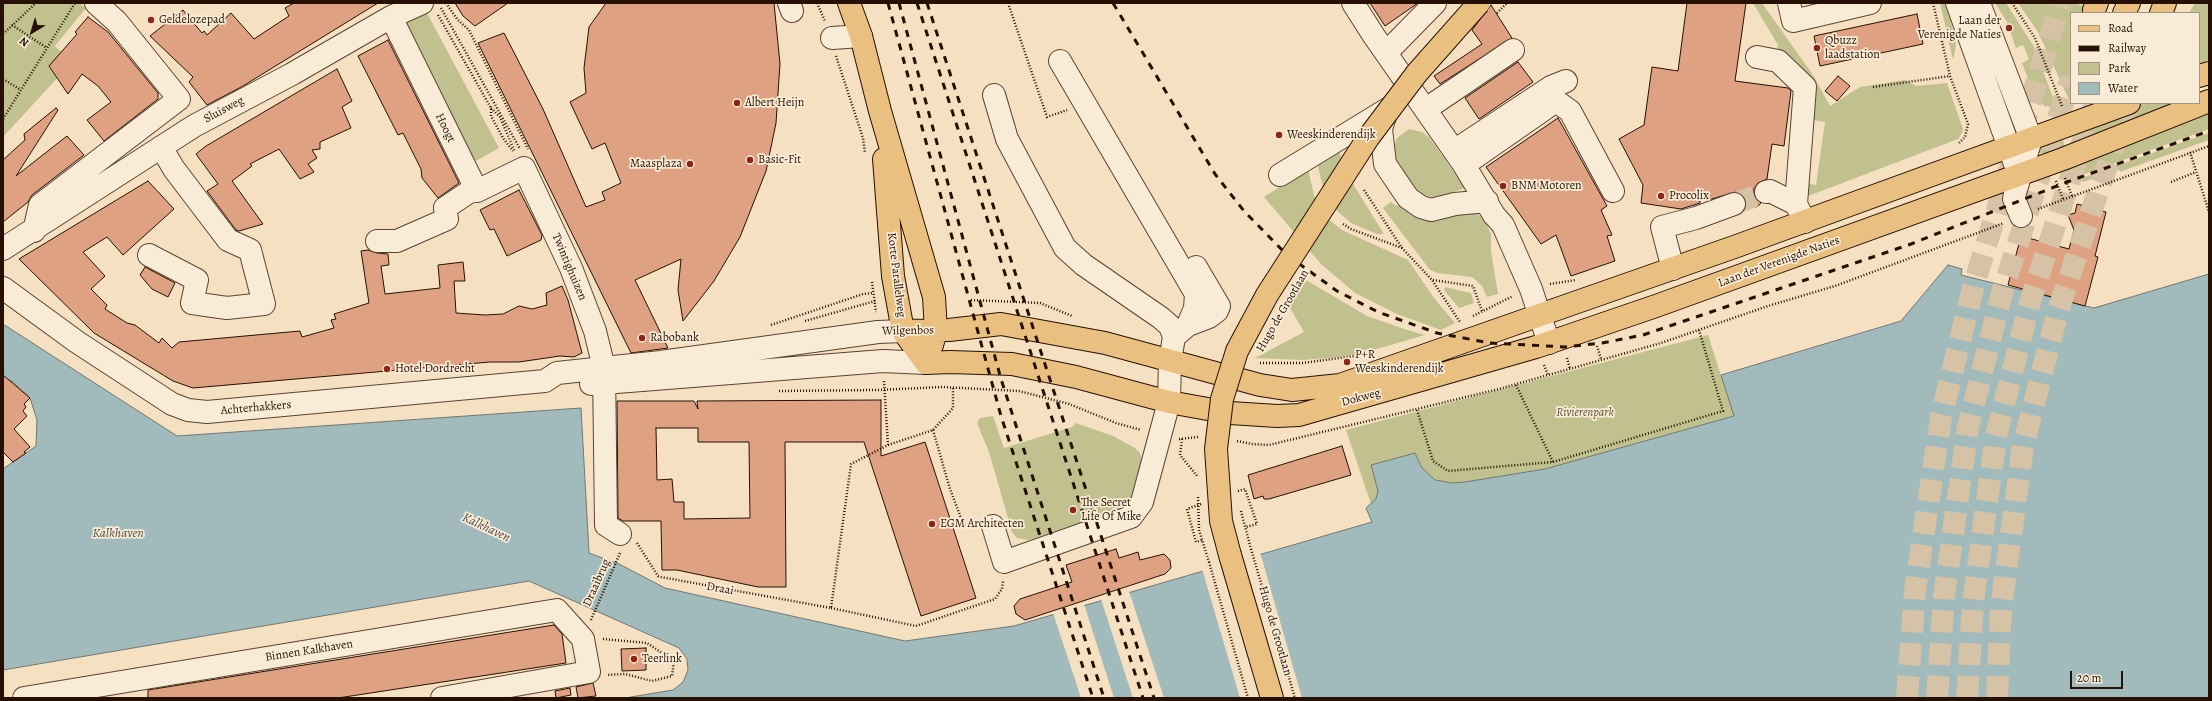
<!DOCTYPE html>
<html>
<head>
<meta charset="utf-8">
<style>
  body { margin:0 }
  #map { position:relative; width:2212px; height:701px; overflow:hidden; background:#f5e1c1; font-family:Alegreya,serif }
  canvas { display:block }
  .frame { position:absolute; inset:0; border:4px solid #261004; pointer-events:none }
  .legend { position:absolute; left:2070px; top:12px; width:130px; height:92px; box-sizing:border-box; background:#f8ecd7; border:1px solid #a49483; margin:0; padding:5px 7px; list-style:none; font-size:12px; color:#261004 }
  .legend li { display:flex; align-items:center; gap:8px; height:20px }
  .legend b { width:20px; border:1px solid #a49483 }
  .north { position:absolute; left:12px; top:12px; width:40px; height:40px; -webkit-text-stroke:3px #f8ecd7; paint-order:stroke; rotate:218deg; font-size:11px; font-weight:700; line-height:16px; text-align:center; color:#261004 }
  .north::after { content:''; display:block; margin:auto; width:14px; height:18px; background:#261004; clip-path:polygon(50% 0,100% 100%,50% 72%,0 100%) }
  .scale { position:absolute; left:2070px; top:671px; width:53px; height:18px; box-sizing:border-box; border:2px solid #261004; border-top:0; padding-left:5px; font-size:12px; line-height:14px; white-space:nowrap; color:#261004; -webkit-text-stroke:3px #f8ecd7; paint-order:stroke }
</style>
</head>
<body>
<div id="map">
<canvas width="2212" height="701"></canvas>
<div class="frame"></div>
<ul class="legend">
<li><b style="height:5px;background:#eac080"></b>Road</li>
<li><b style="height:5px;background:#261004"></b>Railway</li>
<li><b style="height:11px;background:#c1c18f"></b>Park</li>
<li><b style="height:11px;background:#a1bbbd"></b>Water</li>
</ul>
<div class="north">N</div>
<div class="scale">20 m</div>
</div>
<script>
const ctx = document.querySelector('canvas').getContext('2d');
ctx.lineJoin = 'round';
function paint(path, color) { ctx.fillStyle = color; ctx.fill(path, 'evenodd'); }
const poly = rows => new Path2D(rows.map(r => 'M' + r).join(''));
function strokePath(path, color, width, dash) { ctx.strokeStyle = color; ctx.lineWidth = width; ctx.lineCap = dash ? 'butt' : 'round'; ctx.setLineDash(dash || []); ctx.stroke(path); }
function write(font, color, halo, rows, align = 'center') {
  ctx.font = font + ' Alegreya,serif'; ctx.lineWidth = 3.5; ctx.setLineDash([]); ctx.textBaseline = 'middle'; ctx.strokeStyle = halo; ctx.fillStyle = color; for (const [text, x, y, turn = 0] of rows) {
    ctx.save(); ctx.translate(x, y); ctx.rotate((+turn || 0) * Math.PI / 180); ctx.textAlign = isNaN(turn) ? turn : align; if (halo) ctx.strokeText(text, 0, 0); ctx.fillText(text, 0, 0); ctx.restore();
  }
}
paint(poly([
  [3,3,79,3,86,8,55,46,72,62,3,137],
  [1753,3,1762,3,1813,75,1830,106,1860,87,1905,80,1916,86,1947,83,1963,129,1962,133,1958,139,1803,198,1804,183,1816,185,1825,122,1814,120,1813,104,1776,56,1778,45],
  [1940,3,1947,3,1956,45,1953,60],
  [1995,3,2006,3,2033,45,2057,108,2044,106,2033,92,2022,63,2029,59,2023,45,2016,48,2007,22],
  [2018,3,2073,3,2109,13,2071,13,2071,103,2095,103,2071,104,2038,32],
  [2195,3,2209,3,2209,60,2199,64,2199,13,2189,13],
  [427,13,499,148,472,163,399,26],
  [2144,103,2181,103,2082,141,2077,128],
  [2209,113,2209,129,2076,177,2073,165],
  [1409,129,1422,132,1429,137,1465,188,1435,198,1423,195,1412,190,1390,155,1397,138],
  [2209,133,2209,140,2125,170,2121,172,2119,170,2083,182,2079,179],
  [2061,134,2065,147,2052,153,2038,153,2036,151,2044,141],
  [1338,149,1350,179,1384,234,1377,234,1351,223,1334,208,1325,195,1317,163],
  [1308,169,1314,195,1322,214,1342,230,1408,260,1434,298,1455,323,1441,330,1397,314,1355,293,1321,264,1264,197],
  [1391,202,1397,206,1402,204,1477,213,1485,221,1491,234,1491,251,1498,294,1487,297,1482,286,1472,277,1437,273,1430,270,1383,208],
  [1306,280,1367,316,1407,330,1425,335,1363,353,1338,357,1303,360,1255,358,1304,332,1289,306],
  [1445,287,1471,293,1474,303,1459,308,1444,290],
  [1708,335,1734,416,1545,469,1465,482,1452,483,1435,480,1422,468,1415,453,1371,465,1379,491,1376,499,1371,504,1346,430],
  [993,416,1004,448,1072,427,1076,423,1113,436,1135,448,1140,453,1142,460,1131,498,1118,510,1029,540,1017,538,1012,532,989,452,977,423,980,418]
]), '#c1c18f');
const water = poly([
  [1948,265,1962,269,1961,275,2094,308,2209,274,2209,698,625,698,673,690,683,682,688,670,687,659,679,648,529,581,3,670,3,469,36,446,37,420,30,398,13,382,3,377,3,324,177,436,581,408,589,553,619,564,665,588,905,641,1014,626,1372,522,1366,508,1376,499,1378,491,1371,465,1415,453,1422,468,1435,480,1452,483,1465,482,1545,469,1734,416,1721,375,1901,321,1948,265]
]);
paint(water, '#a1bbbd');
strokePath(water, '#707773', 1);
paint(poly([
  [1260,552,1302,698,1240,698,1202,569],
  [1129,591,1164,698,1133,698,1101,599],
  [1084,604,1114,698,1081,698,1053,613]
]), '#f5e1c1');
const building = poly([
  [294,3,378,3,243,86,207,105,189,82,193,77,150,36,183,10,202,33,204,31,207,35,231,13,254,39,289,16,285,8,294,3],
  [455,3,508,3,475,26,463,16,455,3],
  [606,3,774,3,780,64,776,123,766,171,740,237,714,281,683,321,678,290,681,259,635,280,668,348,631,353,478,43,504,33,543,109,586,207,605,200,602,192,621,183,605,143,592,149,570,102,586,93,584,68,589,27,606,3],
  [1370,3,1418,3,1385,26,1370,3],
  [1687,3,1746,3,1735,81,1788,88,1791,91,1784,146,1772,144,1767,179,1758,183,1754,189,1754,195,1761,203,1757,207,1746,205,1742,195,1736,192,1708,200,1700,199,1700,203,1681,209,1641,203,1643,185,1619,139,1644,125,1652,67,1678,71,1687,3],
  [1491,5,1512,38,1440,84,1434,76,1482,44,1472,30,1491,5],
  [1917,14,1923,44,1820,66,1814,36,1917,14],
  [88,17,108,32,158,93,158,99,104,141,87,120,111,102,98,86,82,74,68,94,49,66,77,34,75,32,88,17],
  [388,40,459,183,438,198,422,178,421,169,403,133,398,135,358,56,388,40],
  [1518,62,1533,82,1479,119,1465,98,1518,62],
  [337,69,352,101,342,107,351,128,320,142,320,149,312,150,317,158,308,164,314,172,300,179,279,149,250,164,252,166,232,181,263,224,239,231,236,230,207,191,218,184,196,154,206,146,337,69],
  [1838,76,1850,86,1837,101,1825,91,1838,76],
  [56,108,58,110,16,176,67,136,84,155,32,195,28,202,3,222,3,160,25,140,24,134,56,108],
  [1558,118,1607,206,1601,210,1612,235,1607,236,1615,261,1571,276,1556,235,1541,244,1486,167,1558,118],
  [148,181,174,209,123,255,107,237,83,252,105,276,91,289,107,305,105,309,127,323,135,325,159,343,162,338,172,348,179,342,300,331,302,337,334,328,331,320,336,319,334,314,369,303,361,251,368,250,377,253,388,254,389,265,381,266,385,294,440,288,438,265,463,262,465,281,454,281,456,313,485,315,503,314,519,306,532,309,547,305,546,293,562,286,568,300,582,353,574,357,560,356,519,362,490,362,193,388,173,381,94,333,19,259,148,181],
  [519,190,542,235,541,240,507,256,494,229,490,230,480,210,519,190],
  [2099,203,2102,211,2106,212,2095,256,2098,257,2085,306,2008,285,2021,236,2069,249,2074,230,2068,215,2075,213,2077,204,2089,207,2099,203],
  [145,267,175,283,168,297,152,289,140,275,145,267],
  [3,375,30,398,24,404,26,407,23,411,27,416,14,429,30,447,24,452,26,453,13,462,3,452,3,375],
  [881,400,881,456,925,442,976,598,921,616,864,442,785,442,786,587,758,587,677,570,662,570,661,521,623,521,618,518,617,401,694,401,698,409,697,401,881,400],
  [656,428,698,428,698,442,749,442,750,518,684,519,684,502,674,502,672,479,657,480,656,428],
  [1342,446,1351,475,1269,499,1264,499,1263,496,1254,499,1248,475,1342,446],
  [1116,549,1119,558,1138,552,1140,560,1164,554,1170,560,1171,568,1165,574,1025,620,1016,614,1014,606,1020,599,1072,582,1066,565,1116,549],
  [554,625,562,634,566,663,338,698,148,698,148,690,554,625],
  [646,648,646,670,622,671,621,649,646,648],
  [593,683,596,696,578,698,576,687,593,683],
  [570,688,571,695,556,698,555,691,570,688]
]);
paint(building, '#dea283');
strokePath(building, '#261004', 1);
strokePath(poly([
  [1734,204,1766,192]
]), '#d6c2a5', 22, [22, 11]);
strokePath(poly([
  [2021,134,2060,3],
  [1907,698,1915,591,1941,417,1974,284,2011,165],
  [1937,698,1944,596,1968,427,2002,293,2071,78],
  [1967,698,1973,602,1996,436,2030,302,2095,103],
  [1997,698,2001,608,2023,446,2058,311,2128,103]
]), '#d6c2a5', 22, [22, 11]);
const minor = poly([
  [789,3,792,11],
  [1353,3,1374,36,1464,165,1494,215,1503,225,1531,289,1549,343],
  [1789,3,1793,21,1870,3],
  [1957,3,2015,164],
  [1979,3,2031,139,2015,193,2014,199,2021,216],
  [391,17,477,191,524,168,571,268,595,331,604,368,606,525,620,534],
  [832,38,861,36],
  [1386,53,1435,3],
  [1757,57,1778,61,1805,87,1796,204,1805,222],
  [1060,61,1196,294,1195,308,1188,325,1174,337],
  [1426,109,1513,50],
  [1387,110,1381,129,1385,164,1408,198,1421,207,1431,210,1455,204,1487,201],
  [1454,151,1551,87,1566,81],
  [1464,165,1556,101,1570,111,1613,191],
  [1280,175,1391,107],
  [1766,192,1770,191,1796,204],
  [34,231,40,205,179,99,117,22,96,3],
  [377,241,397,241,447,219,445,208,475,188],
  [3,249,194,126,292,74,391,17,422,3],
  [149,255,197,280,192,303,227,308,264,304,250,250,228,240,174,169,161,147],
  [1673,269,1662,227,1696,218,1734,204],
  [3,288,77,342,172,404,188,410,207,412,545,381,557,373,661,362,878,332,903,331],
  [1188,325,1209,317,1217,311,1219,306,1196,267],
  [591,384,883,361,926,363],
  [993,526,1004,562,1131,517,1142,502,1169,402,1170,361,1174,337,1170,326,1161,318,1084,265,1065,248,1007,139,994,95],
  [24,698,557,610,583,639,589,672,442,698]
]);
const major = poly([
  [849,3,861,36,880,111,934,297,936,331,932,345],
  [2199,76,2209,73],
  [884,159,893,276,903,331,926,363],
  [903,331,949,330,1001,324,1105,343,1260,385,1292,390,1340,385,1737,246,2129,103],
  [926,363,950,362,1012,364,1076,377,1169,402,1230,413,1277,416,1299,415,1536,347,1656,306,2063,159,2209,101],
  [1230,555,1272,698]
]);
const highway = poly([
  [2094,10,2097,3],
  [2124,13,2129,3],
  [2161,13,2165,3]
]);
strokePath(minor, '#5a4433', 24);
strokePath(major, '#261004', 24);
strokePath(highway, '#261004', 24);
strokePath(poly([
  [446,3,457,19,469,30,528,149],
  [817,3,825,21],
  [1008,3,1047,117,1067,110],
  [1933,3,1950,76,1968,124,1965,137,1959,143],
  [2012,3,2035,38,2062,106],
  [441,8,520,149],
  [438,15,491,108,491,116,503,138,513,151],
  [12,25,47,48],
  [3,34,36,3],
  [836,56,863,138,865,153],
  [3,79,21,90],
  [1873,87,1950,76],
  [491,108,500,117,515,152],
  [3,119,75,3],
  [2190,152,2209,212],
  [2065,178,2072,196],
  [2056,181,2063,199],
  [2171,182,2196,172],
  [1364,190,1402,248,1432,280,1460,322],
  [2038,209,2209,146],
  [1343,224,1351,229,1402,248],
  [1433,280,1473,286,1482,311],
  [872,282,876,312],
  [1550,284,1576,280],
  [971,300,1040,303,1072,316],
  [1473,316,1513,296],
  [805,321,875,301],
  [771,325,863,294,873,293],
  [1597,346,1601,359],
  [1567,358,1570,369],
  [1260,363,1303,363,1361,355],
  [1544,365,1548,375],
  [1516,385,1553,462],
  [779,391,877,390,943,387,1019,391,1069,404,1116,423,1141,430],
  [1417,410,1433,461,1448,471,1553,462,1723,411,1699,330],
  [933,430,950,489,964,526,974,526],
  [1179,439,1198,437],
  [1182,439,1180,455,1198,477],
  [1237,441,1252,444,1269,445,1499,389,1661,343,1768,306,1835,286,2004,223],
  [888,445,933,430,953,408,953,388],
  [1238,491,1245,489,1257,524,1246,527],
  [1201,504,1187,509,1196,542,1202,540],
  [637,543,658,576,661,577,831,608,851,464,888,445,884,381],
  [1251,549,1295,698],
  [1209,562,1248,698],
  [831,608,916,626,995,599,1002,589,1003,581],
  [591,620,620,553],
  [603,639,647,643,674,661,672,676,652,681,625,674,607,675]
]), '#261004', 2.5, [1, 2]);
strokePath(minor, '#f8ecd7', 22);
strokePath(major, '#eac080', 22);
strokePath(highway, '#eac080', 22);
strokePath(poly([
  [888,3,1001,416,1093,698],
  [899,3,1001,379,1104,698],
  [917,3,1143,698],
  [927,3,1154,698],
  [1113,3,1215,174,1244,211,1287,255,1337,291,1378,312,1437,333,1490,343,1565,347,1602,343,1643,335,1911,244,2067,182,2209,131]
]), '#261004', 3, [7, 7]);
const majorBridge = poly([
  [1230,555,1221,521,1216,449,1222,399,1237,351,1267,295,1368,138,1417,73,1479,3]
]);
strokePath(majorBridge, '#261004', 24, []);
strokePath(poly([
  [1497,13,1507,3],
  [1198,497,1199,530,1209,562],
  [1241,511,1251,549]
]), '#261004', 2.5, [1, 2]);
strokePath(majorBridge, '#eac080', 22);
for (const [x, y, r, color] of [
  [151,20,4,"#8f2418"],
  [2009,28,4,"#8f2418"],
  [1817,48,4,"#8f2418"],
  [737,103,4,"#8f2418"],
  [1279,135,4,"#8f2418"],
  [750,160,4,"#8f2418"],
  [690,164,4,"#8f2418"],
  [1503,186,4,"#8f2418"],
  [1661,196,4,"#8f2418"],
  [642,338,4,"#8f2418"],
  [1347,362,4,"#8f2418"],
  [387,369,4,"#8f2418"],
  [1073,510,4,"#8f2418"],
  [932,524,4,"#8f2418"],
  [634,659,4,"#8f2418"]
]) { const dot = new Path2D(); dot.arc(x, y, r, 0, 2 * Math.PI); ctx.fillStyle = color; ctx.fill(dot); strokePath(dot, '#f8ecd7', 1.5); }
write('12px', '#261004', '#f8ecd7', [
  ["Geldelozepad",159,20],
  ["Laan der",2001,21,"right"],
  ["Verenigde Naties",2001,35,"right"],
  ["Qbuzz",1825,41],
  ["laadstation",1825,55],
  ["Albert Heijn",745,103],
  ["Weeskinderendijk",1287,135],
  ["Basic-Fit",758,160],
  ["Maasplaza",682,164,"right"],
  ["BNM Motoren",1511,186],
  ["Procolix",1669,196],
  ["Rabobank",650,338],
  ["P+R",1355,355],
  ["Weeskinderendijk",1355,369],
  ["Hotel Dordrecht",395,369],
  ["The Secret",1081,503],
  ["Life Of Mike",1081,517],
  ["EGM Architecten",940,524],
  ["Teerlink",642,659]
], 'left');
write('12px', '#261004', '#f8ecd7', [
  ["Sluisweg",224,110,-28],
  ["Hoogt",445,128,64],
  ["Laan der Verenigde Naties",1779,262,-20],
  ["Twintighuizen",569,267,67],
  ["Korte Parallelweg",896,275,83],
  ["Hugo de Grootlaan",1283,311,-60],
  ["Wilgenbos",908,331,-1],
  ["Dokweg",1361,398,-15],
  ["Achterhakkers",256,408,-5],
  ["Draaibrug",597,583,-66],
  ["Draai",720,589,10],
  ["Hugo de Grootlaan",1275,631,74],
  ["Binnen Kalkhaven",309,651,-9]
]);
write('italic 12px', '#5c4e35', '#f8ecd7', [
  ["Rivierenpark",1585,413]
]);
write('italic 13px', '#514c45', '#f8ecd7', [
  ["Kalkhaven",486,528,25],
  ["Kalkhaven",118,534]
]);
</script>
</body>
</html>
